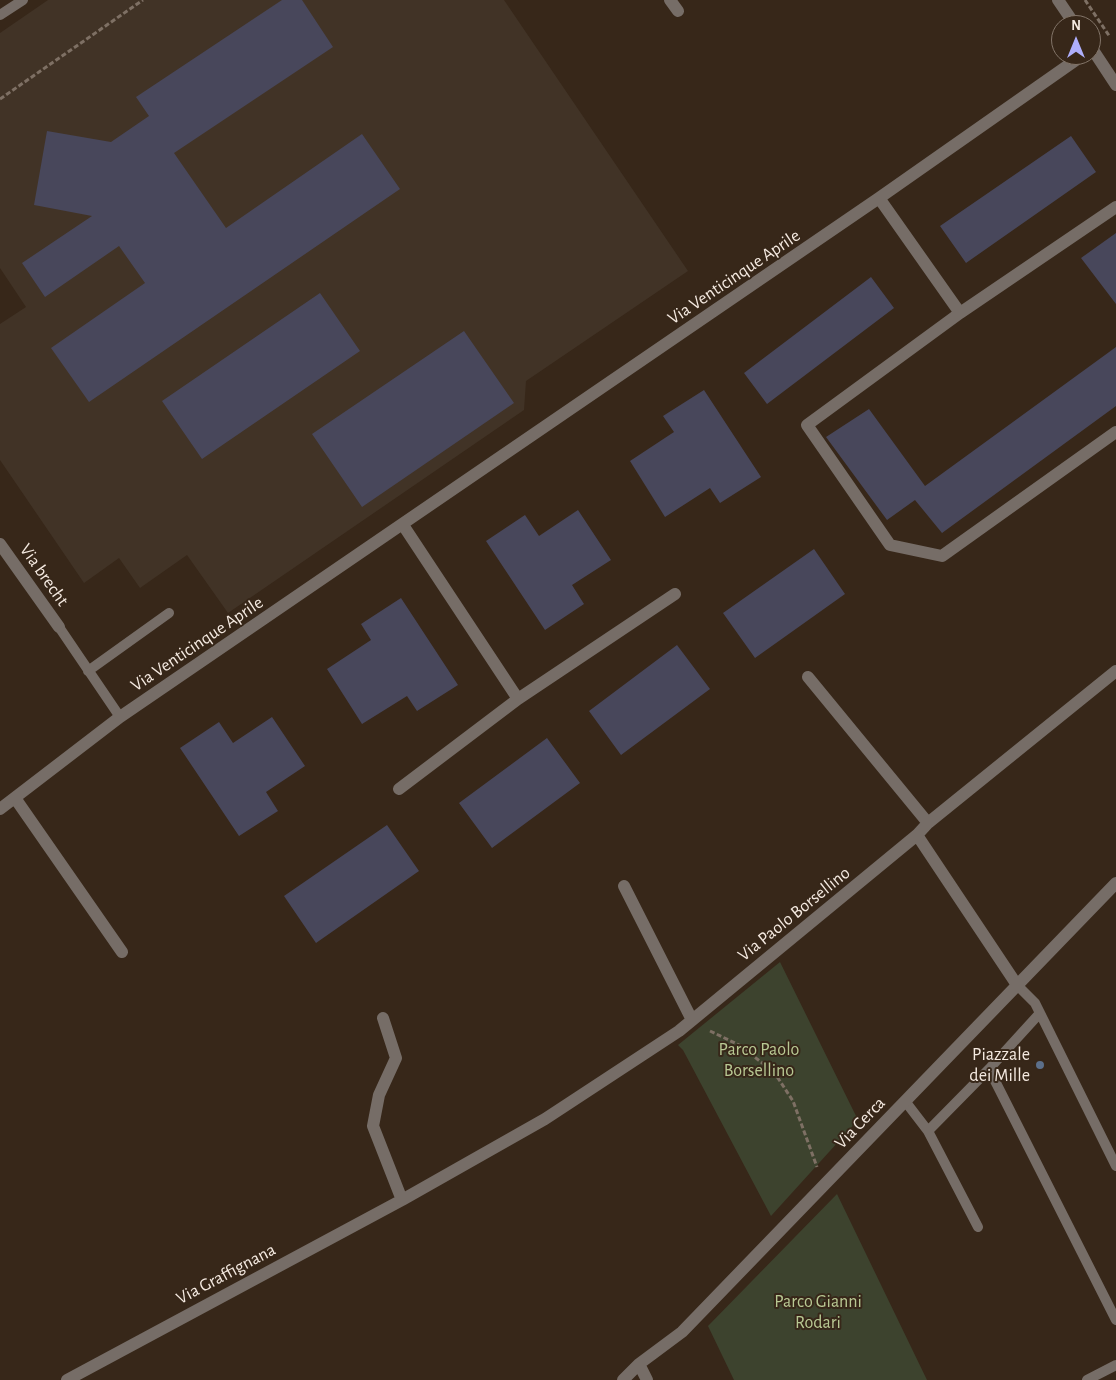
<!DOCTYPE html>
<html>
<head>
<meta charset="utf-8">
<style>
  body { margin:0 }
  #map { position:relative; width:1116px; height:1380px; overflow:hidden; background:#372719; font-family:"Alegreya Sans",sans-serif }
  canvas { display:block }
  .north { position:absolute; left:1051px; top:15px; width:50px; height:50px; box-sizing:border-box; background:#372719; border:1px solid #837569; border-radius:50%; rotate:0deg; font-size:14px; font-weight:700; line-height:20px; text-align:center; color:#f5eae1 }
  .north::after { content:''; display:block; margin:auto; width:18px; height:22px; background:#aeaefa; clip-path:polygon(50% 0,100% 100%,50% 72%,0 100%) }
</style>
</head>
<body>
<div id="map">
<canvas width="1116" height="1380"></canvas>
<div class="north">N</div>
</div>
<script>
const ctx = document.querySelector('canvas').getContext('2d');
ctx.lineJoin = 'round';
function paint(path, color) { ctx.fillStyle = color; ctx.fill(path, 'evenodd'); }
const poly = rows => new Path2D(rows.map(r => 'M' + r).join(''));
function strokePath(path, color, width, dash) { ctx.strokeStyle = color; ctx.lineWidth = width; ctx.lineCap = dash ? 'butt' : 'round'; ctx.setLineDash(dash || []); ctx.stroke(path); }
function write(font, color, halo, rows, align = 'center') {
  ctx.font = font + ' "Alegreya Sans",sans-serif'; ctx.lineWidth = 4; ctx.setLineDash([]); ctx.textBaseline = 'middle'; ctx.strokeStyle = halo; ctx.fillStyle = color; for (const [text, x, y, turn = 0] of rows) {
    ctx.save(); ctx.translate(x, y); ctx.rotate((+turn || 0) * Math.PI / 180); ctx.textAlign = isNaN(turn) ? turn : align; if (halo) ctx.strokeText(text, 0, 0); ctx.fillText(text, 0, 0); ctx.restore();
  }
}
paint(poly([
  [48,0,504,0,688,271,526,381,524,410,228,613,187,555,140,588,119,558,84,583,0,460,0,324,26,307,0,268,0,33]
]), '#413326');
paint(poly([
  [780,962,858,1120,771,1216,683,1050,678,1045],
  [837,1194,927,1380,734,1380,708,1326]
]), '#3d432e');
paint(poly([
  [282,0,302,0,333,47,174,153,226,228,362,134,400,189,89,402,51,348,145,283,119,246,45,297,22,263,92,216,34,205,47,131,111,142,149,116,136,97],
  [1071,136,1096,172,966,263,940,226],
  [1116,233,1116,304,1081,258],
  [871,277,894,308,767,404,744,373],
  [320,293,360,351,202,459,162,401],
  [464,331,514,403,362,507,312,434],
  [1116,347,1116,406,942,533,915,500,887,520,826,437,869,409,925,486],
  [704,390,761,477,720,503,710,488,665,517,630,461,674,432,663,416],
  [578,510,611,560,572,585,584,604,545,630,486,541,525,515,539,536],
  [814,549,845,594,755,658,723,613],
  [401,598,458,685,417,711,407,696,362,724,327,669,371,640,361,624],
  [677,645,710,689,621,755,589,711],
  [272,717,305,766,266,792,278,811,239,836,180,748,219,722,233,743],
  [547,738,580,783,492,848,459,803],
  [387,825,419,871,316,943,284,896]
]), '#48475b');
strokePath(poly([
  [1085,0,1110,37],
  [0,99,143,0],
  [710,1031,739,1045,774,1072,793,1101,817,1167]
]), '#7e7064', 3, [5, 2.5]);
strokePath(poly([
  [0,15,23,0],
  [59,627,120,717],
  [88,671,169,613],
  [1017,985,1035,1003,1116,1166],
  [989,1069,1116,1320],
  [905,1101,928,1131,978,1227],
  [928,1131,989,1069,1040,1013],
  [1087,1380,1116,1365]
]), '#766d67', 10);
strokePath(poly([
  [670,0,678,11],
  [1058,0,1075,25],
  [1091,47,1116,85],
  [879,198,960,313,1116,207],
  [960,313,807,425,890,545,942,556,1116,432],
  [403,525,518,699],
  [0,544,59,627],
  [808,677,928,823],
  [399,789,518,699,675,594],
  [15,798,122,952],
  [0,809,120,717,879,198,1083,55],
  [917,835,1017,985],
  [624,886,692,1020],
  [383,1018,396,1058,379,1095,373,1126,402,1200],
  [639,1364,647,1380],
  [67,1380,402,1200,545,1119,679,1031,917,835,928,823,1116,671],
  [623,1380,639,1364,682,1332,1116,883]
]), '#766d67', 12);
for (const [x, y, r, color] of [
  [1040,1065,5,"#5c6f8a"]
]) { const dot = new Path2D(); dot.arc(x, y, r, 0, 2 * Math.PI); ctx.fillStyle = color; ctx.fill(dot); strokePath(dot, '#372719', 2); }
write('18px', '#f5eae1', '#372719', [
  ["Via Venticinque Aprile",734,277,-34],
  ["Via brecht",44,575,55],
  ["Via Venticinque Aprile",197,644,-34],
  ["Via Paolo Borsellino",794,914,-39],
  ["Via Cerca",860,1123,-46],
  ["Via Graffignana",226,1274,-28]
]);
write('18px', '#b8c893', '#372719', [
  ["Parco Paolo",759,1050],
  ["Borsellino",759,1071],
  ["Parco Gianni",818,1302],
  ["Rodari",818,1323]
]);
write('18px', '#f5eae1', '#372719', [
  ["Piazzale",1030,1055],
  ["dei Mille",1030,1076]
], 'right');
</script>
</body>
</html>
